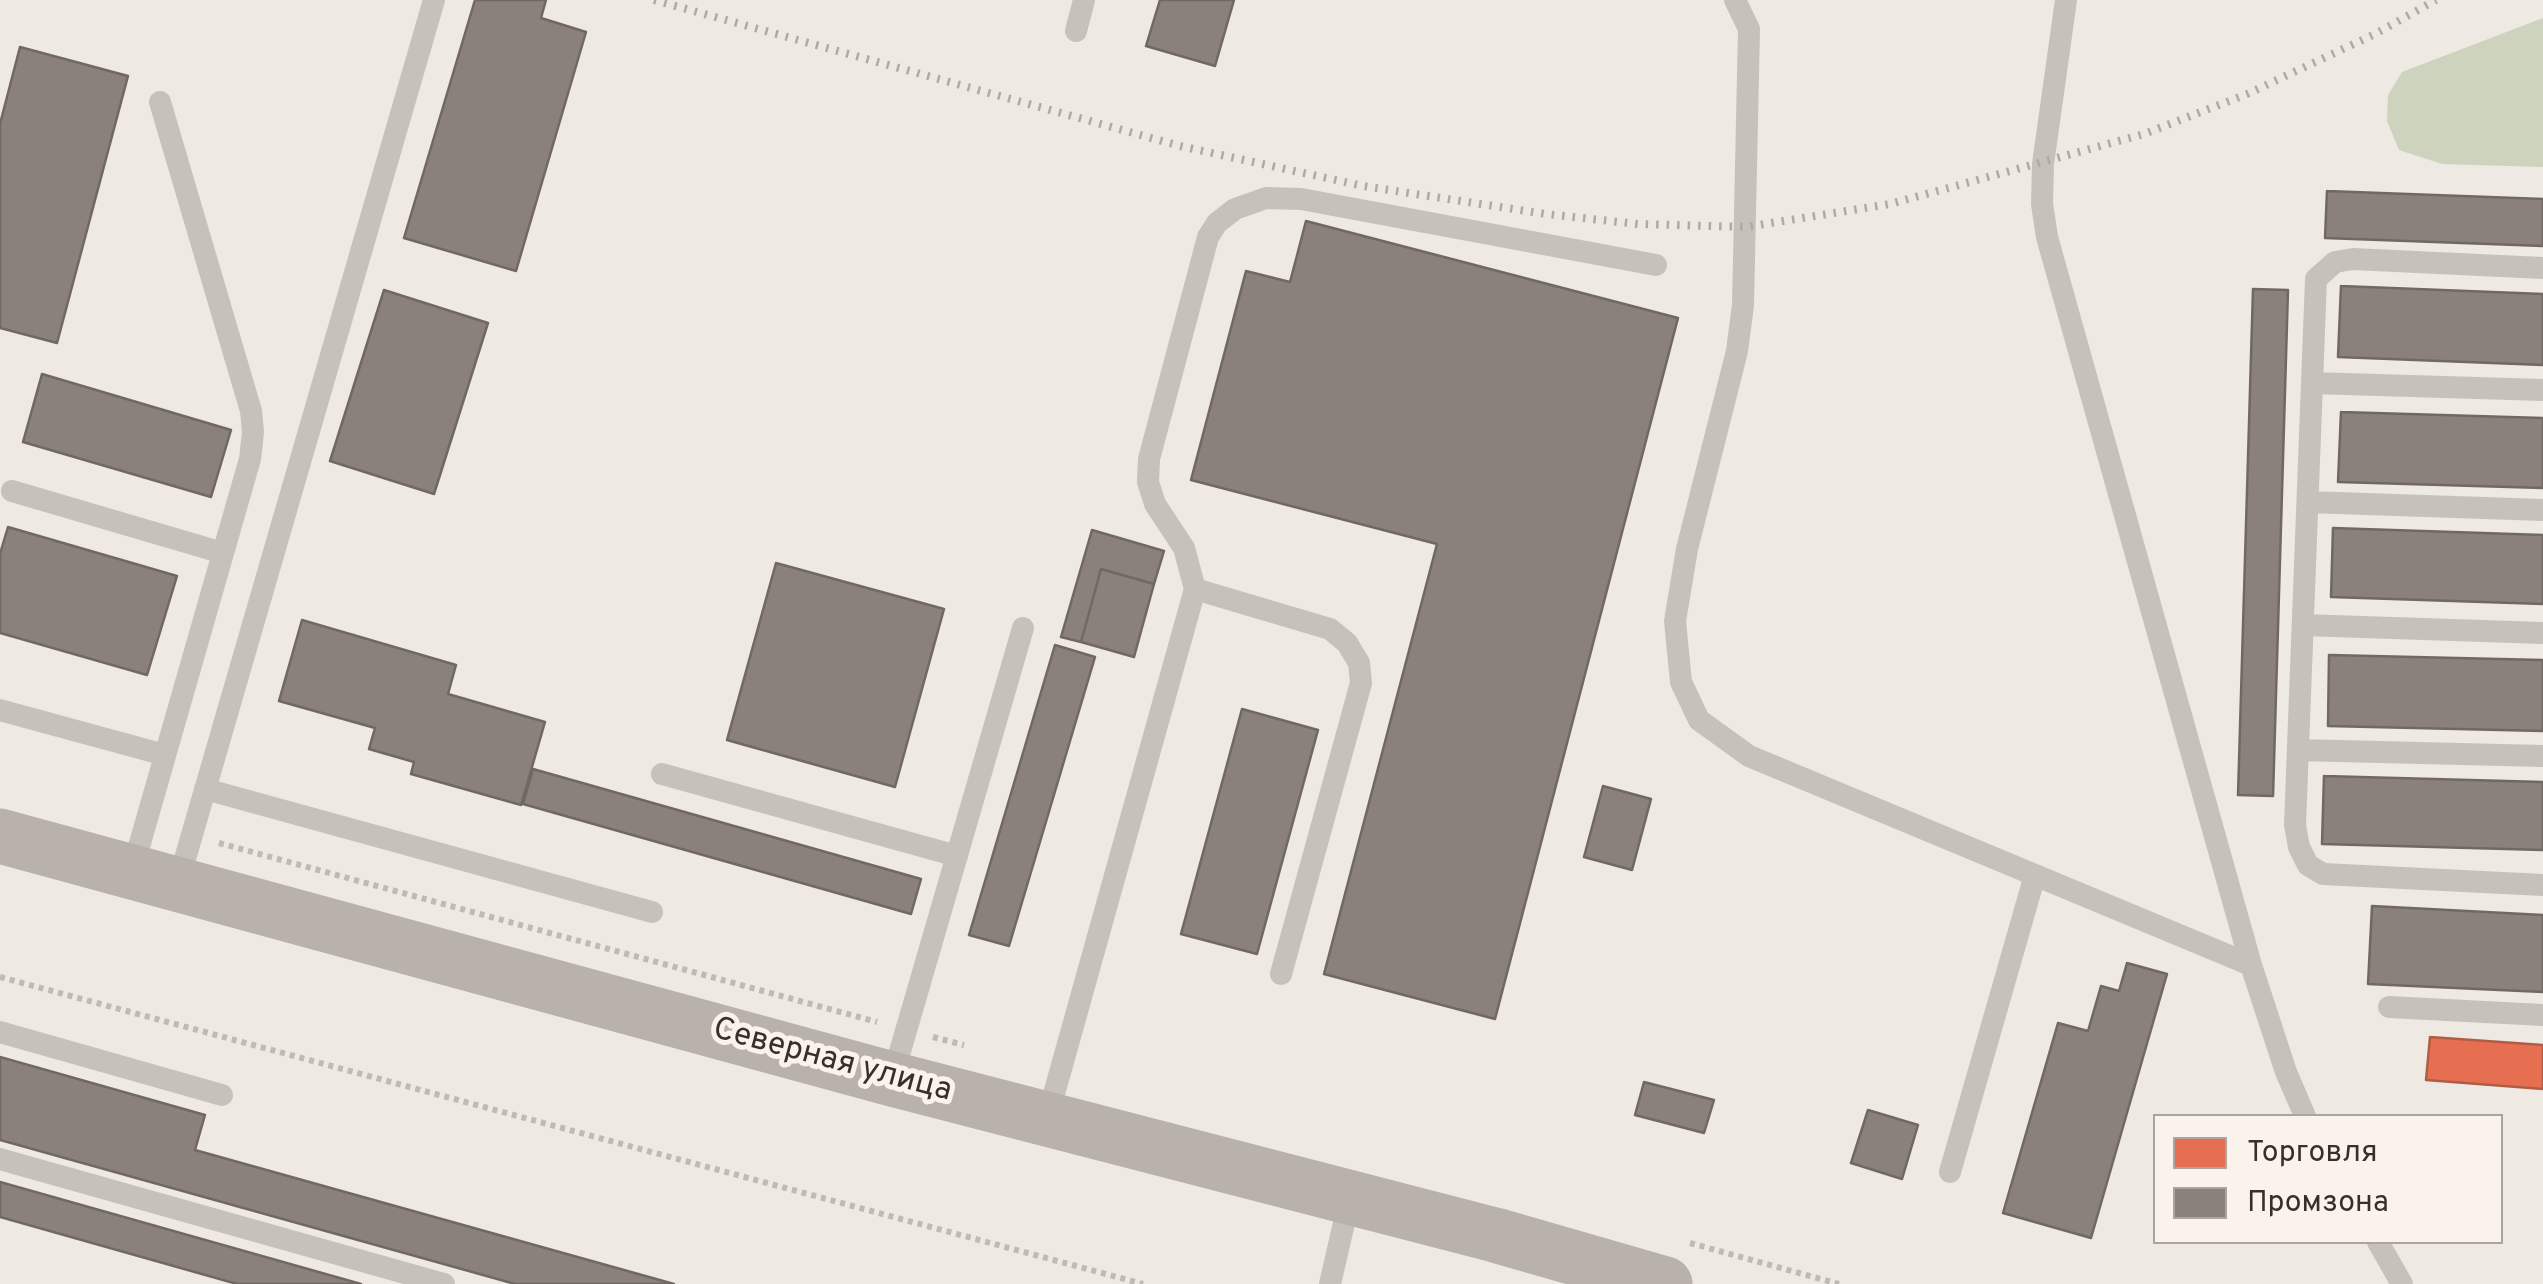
<!DOCTYPE html>
<html>
<head>
<meta charset="utf-8">
<style>
  body { margin:0 }
  #map { position:relative; width:2543px; height:1284px; overflow:hidden; background:#eee9e3; font-family:Overpass,sans-serif }
  canvas { display:block }
  .legend { position:absolute; left:2153px; top:1114px; width:350px; height:130px; box-sizing:border-box; background:#f9f3eb; border:2px solid #aca59e; margin:0; padding:12px 18px; list-style:none; font-size:30px; color:#382f2a }
  .legend li { display:flex; align-items:center; gap:20px; height:50px }
  .legend b { width:50px; border:2px solid #aca59e }
</style>
</head>
<body>
<div id="map">
<canvas width="2543" height="1284"></canvas>
<ul class="legend">
<li><b style="height:28px;background:#e76f51"></b>Торговля</li>
<li><b style="height:28px;background:#8a817c"></b>Промзона</li>
</ul>
</div>
<script>
const ctx = document.querySelector('canvas').getContext('2d');
ctx.lineJoin = 'round';
function paint(path, color) { ctx.fillStyle = color; ctx.fill(path, 'evenodd'); }
const poly = rows => new Path2D(rows.map(r => 'M' + r).join(''));
function strokePath(path, color, width, dash) { ctx.strokeStyle = color; ctx.lineWidth = width; ctx.lineCap = dash ? 'butt' : 'round'; ctx.setLineDash(dash || []); ctx.stroke(path); }
function write(font, color, halo, rows, align = 'center') {
  ctx.font = font + ' Overpass,sans-serif'; ctx.lineWidth = 10; ctx.setLineDash([]); ctx.textBaseline = 'middle'; ctx.strokeStyle = halo; ctx.fillStyle = color; for (const [text, x, y, turn = 0] of rows) {
    ctx.save(); ctx.translate(x, y); ctx.rotate((+turn || 0) * Math.PI / 180); ctx.textAlign = isNaN(turn) ? turn : align; if (halo) ctx.strokeText(text, 0, 0); ctx.fillText(text, 0, 0); ctx.restore();
  }
}
paint(poly([
  [2543,18,2543,167,2442,164,2399,150,2387,121,2388,95,2402,72]
]), '#ced3be');
const shops = poly([
  [2430,1037,2543,1045,2543,1089,2426,1080,2430,1037]
]);
paint(shops, '#e76f51');
strokePath(shops, '#b25c45', 2.5);
const industry = poly([
  [475,0,546,0,541,18,586,32,516,271,404,238,475,0],
  [1160,0,1234,0,1215,66,1146,46,1160,0],
  [20,47,128,76,57,343,0,328,0,124,20,47],
  [2327,191,2543,199,2543,246,2325,238,2327,191],
  [1306,221,1678,318,1495,1019,1324,974,1437,544,1191,480,1246,271,1290,282,1306,221],
  [2341,286,2543,294,2543,365,2338,357,2341,286],
  [2253,289,2288,290,2273,796,2238,795,2253,289],
  [384,290,488,323,434,494,330,461,384,290],
  [42,374,231,430,211,497,23,442,42,374],
  [2341,412,2543,418,2543,488,2338,482,2341,412],
  [8,527,177,576,147,675,0,633,0,554,8,527],
  [2333,528,2543,535,2543,604,2331,597,2333,528],
  [1092,530,1164,551,1154,584,1101,569,1081,642,1061,637,1092,530],
  [776,563,944,609,895,787,727,740,776,563],
  [1101,569,1154,584,1134,657,1081,642,1101,569],
  [302,620,456,665,448,694,545,722,521,805,411,774,414,762,369,749,375,728,279,701,302,620],
  [1055,645,1095,657,1009,946,969,935,1055,645],
  [2329,655,2543,660,2543,731,2328,726,2329,655],
  [1242,709,1318,730,1257,954,1181,934,1242,709],
  [533,769,921,879,911,914,523,804,533,769],
  [2324,776,2543,782,2543,850,2322,844,2324,776],
  [1603,786,1651,799,1632,870,1584,857,1603,786],
  [2372,906,2543,915,2543,992,2368,984,2372,906],
  [2127,963,2167,974,2091,1238,2003,1213,2058,1023,2088,1031,2101,986,2119,991,2127,963],
  [0,1057,205,1115,195,1150,674,1284,515,1284,0,1140,0,1057],
  [1644,1082,1714,1100,1704,1133,1635,1115,1644,1082],
  [1868,1110,1918,1125,1902,1179,1851,1163,1868,1110],
  [0,1182,361,1284,237,1284,0,1217,0,1182]
]);
paint(industry, '#8a817c');
strokePath(industry, '#716863', 2.5);
strokePath(poly([
  [219,843,877,1022],
  [0,977,1143,1284],
  [933,1037,964,1045],
  [1690,1243,1839,1284]
]), '#c0bab4', 6, [5, 5]);
strokePath(poly([
  [1735,0,1749,29,1743,305,1737,351,1687,549,1675,621,1681,682,1699,720,1749,756,2251,965],
  [2066,0,2043,164,2042,204,2047,237,2251,965,2286,1072,2305,1116],
  [1076,31,1084,0],
  [2543,268,2353,259,2335,262,2316,279,2295,825,2299,847,2308,865,2323,874,2543,885],
  [2312,383,2543,390],
  [12,491,223,553],
  [2308,502,2543,510],
  [1195,589,1184,548,1155,504,1148,482,1149,459,1208,237,1217,223,1235,209,1266,198,1301,199,1656,265],
  [2303,625,2543,633],
  [0,710,165,755],
  [2298,750,2543,756],
  [662,774,957,856],
  [205,789,652,912],
  [132,871,250,459,253,432,251,411,160,102],
  [178,883,434,0],
  [2389,1007,2543,1015],
  [0,1032,222,1095],
  [892,1079,1023,628],
  [1047,1119,1195,589,1330,629,1347,643,1359,663,1361,683,1281,974],
  [0,1159,444,1284],
  [1950,1172,2035,875],
  [2378,1242,2402,1284],
  [1330,1284,1350,1197]
]), '#c7c1bc', 22);
strokePath(poly([
  [0,836,892,1079,1495,1235,1665,1284]
]), '#b8b1ac', 55);
strokePath(poly([
  [654,0,1180,146,1363,186,1546,214,1638,224,1746,227,1890,204,2144,134,2247,94,2375,34,2436,0]
]), '#afaaa6', 8, [2.5, 8]);
write('32px', '#382f2a', '#f9f3eb', [
  ["Северная улица",832,1062,15]
]);
</script>
</body>
</html>
